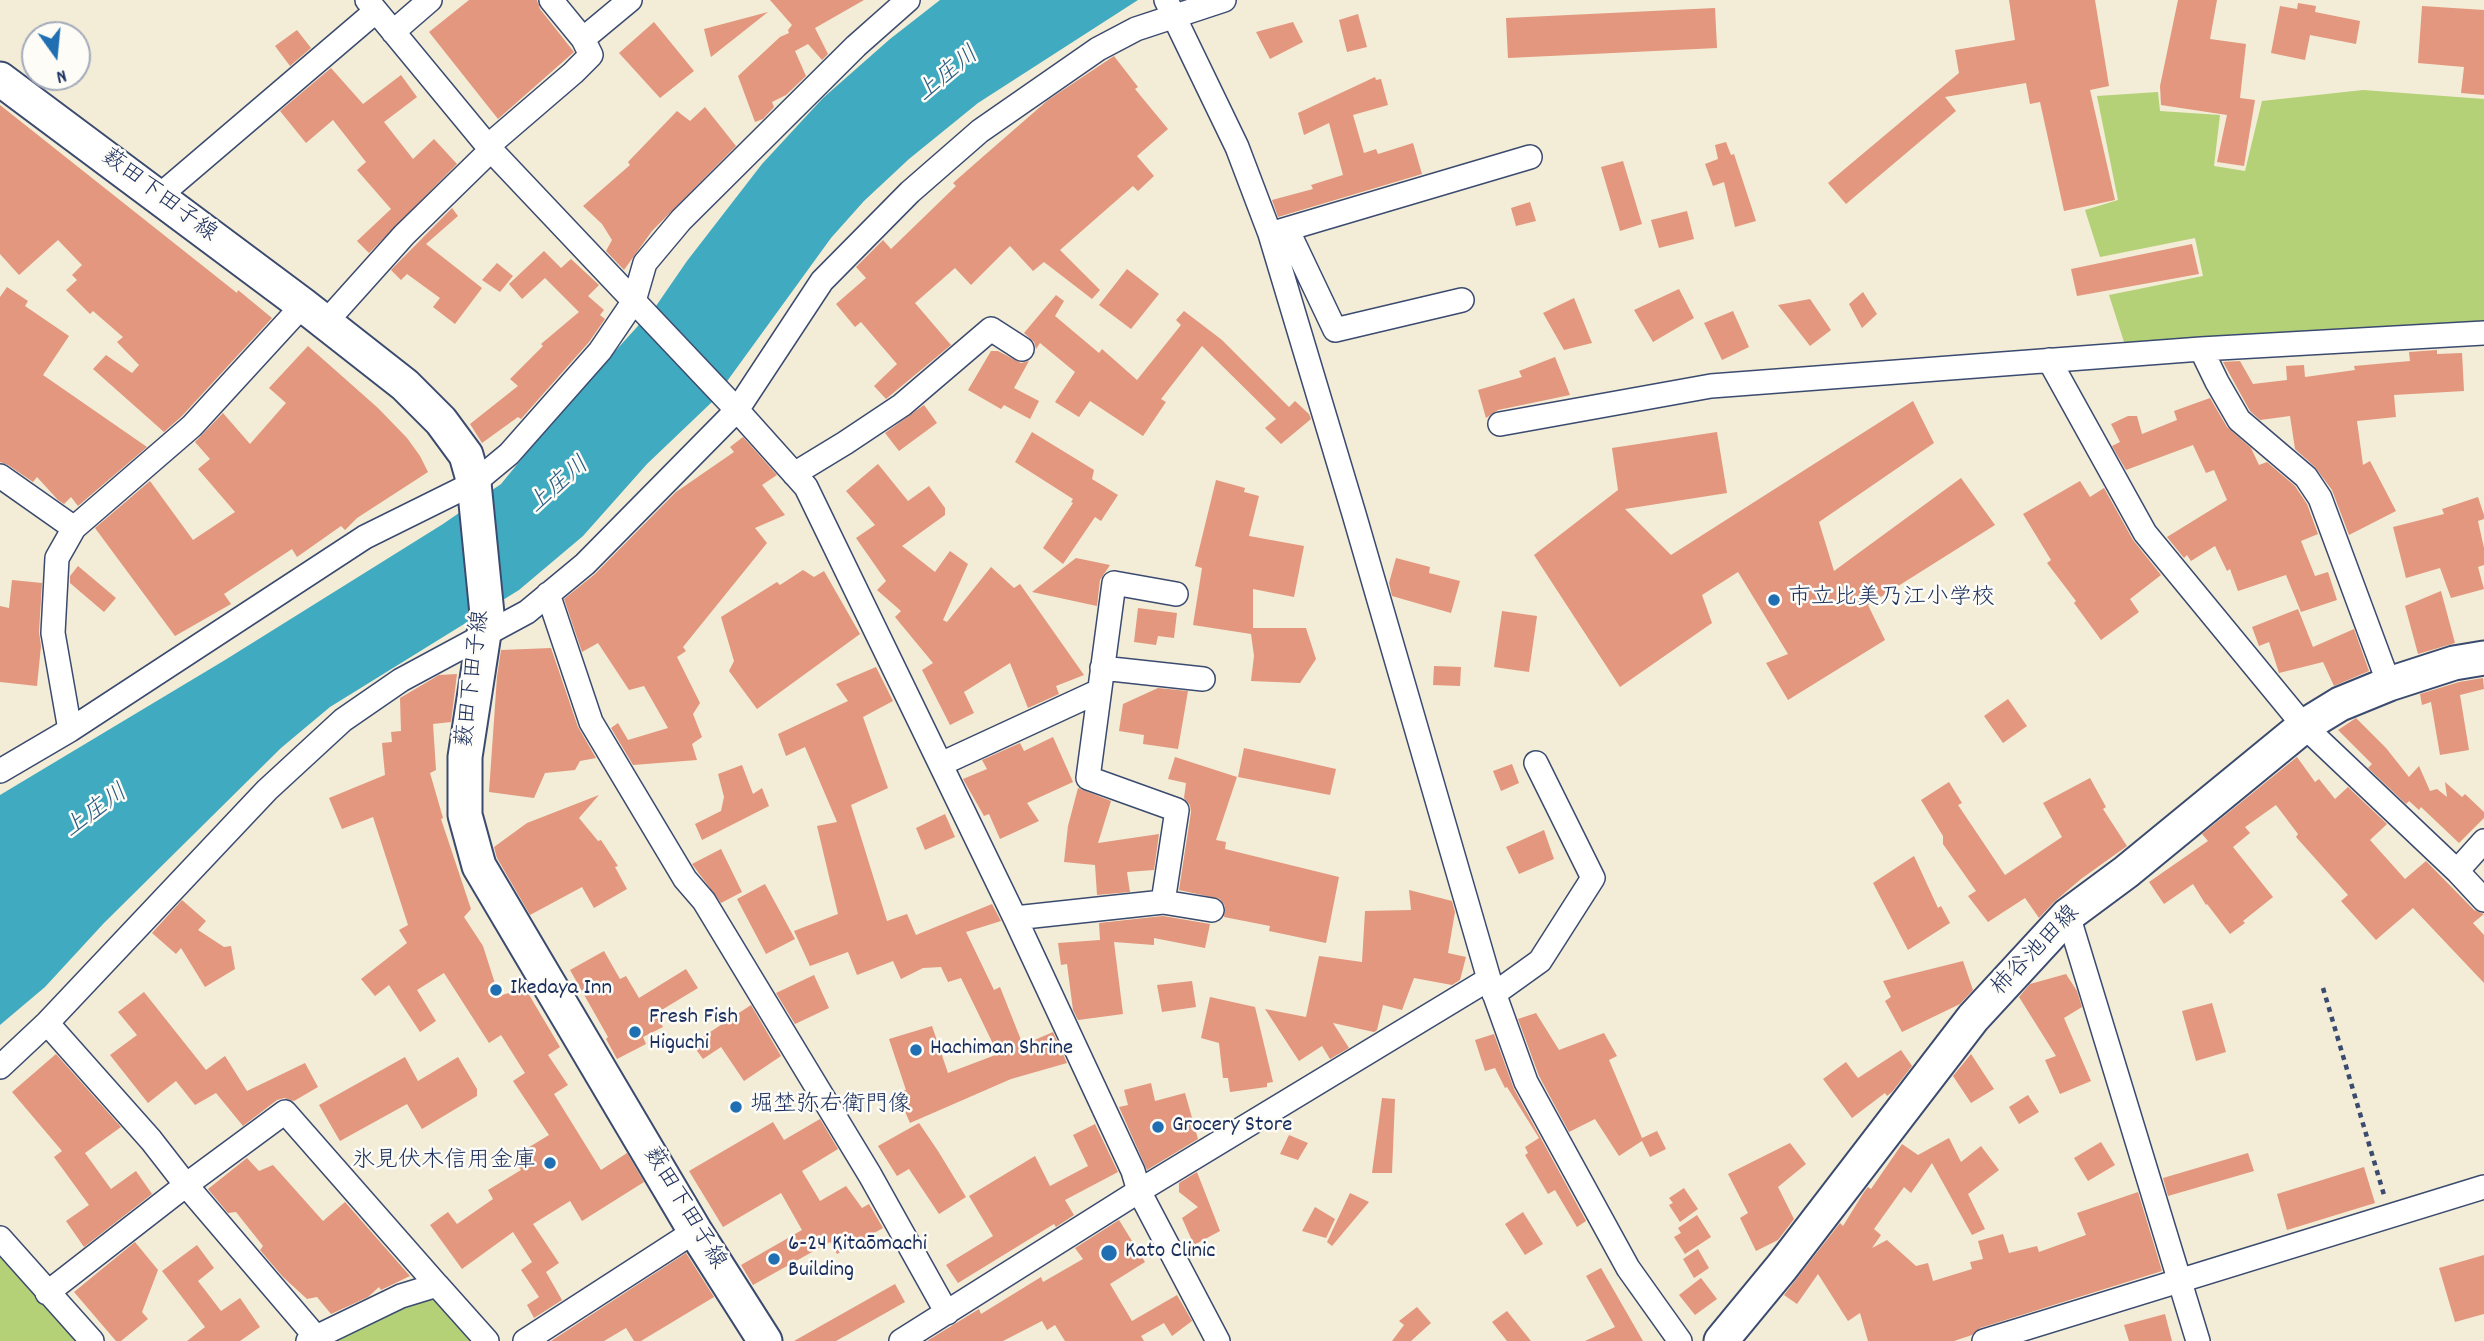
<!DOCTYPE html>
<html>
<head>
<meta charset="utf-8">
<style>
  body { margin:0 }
  #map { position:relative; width:2484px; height:1341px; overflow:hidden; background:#f3ecd6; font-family:Dekko,sans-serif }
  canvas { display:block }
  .north { position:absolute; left:21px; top:21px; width:70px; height:70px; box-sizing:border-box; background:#fdfcf7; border:2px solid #a3aaba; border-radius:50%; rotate:165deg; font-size:19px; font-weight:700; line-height:28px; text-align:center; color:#1b2f5e }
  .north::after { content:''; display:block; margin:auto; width:24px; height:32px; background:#1f6fb2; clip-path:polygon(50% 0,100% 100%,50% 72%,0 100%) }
</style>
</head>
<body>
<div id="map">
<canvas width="2484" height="1341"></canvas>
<div class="north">N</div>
</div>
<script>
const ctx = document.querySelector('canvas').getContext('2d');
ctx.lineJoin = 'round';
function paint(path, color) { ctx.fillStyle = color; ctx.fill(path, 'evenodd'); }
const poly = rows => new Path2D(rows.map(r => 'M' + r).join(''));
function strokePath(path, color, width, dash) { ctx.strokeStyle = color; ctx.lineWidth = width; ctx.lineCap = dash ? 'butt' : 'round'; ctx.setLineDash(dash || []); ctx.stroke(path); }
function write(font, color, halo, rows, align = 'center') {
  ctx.font = font + ' Dekko,"Klee One",sans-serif'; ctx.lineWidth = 5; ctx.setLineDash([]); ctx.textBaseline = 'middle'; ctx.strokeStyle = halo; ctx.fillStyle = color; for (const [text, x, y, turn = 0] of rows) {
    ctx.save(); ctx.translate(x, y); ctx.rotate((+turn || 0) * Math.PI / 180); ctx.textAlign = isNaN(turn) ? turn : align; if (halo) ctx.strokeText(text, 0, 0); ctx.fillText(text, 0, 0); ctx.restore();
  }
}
paint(poly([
  [2363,90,2484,99,2484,321,2125,345,2109,295,2203,276,2195,238,2100,257,2085,210,2118,200,2097,96,2158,92,2160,111,2220,115,2214,166,2245,171,2262,101],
  [0,1252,79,1341,0,1341],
  [436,1294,478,1341,322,1341]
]), '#b4d177');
paint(poly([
  [940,0,1138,0,978,103,909,159,864,201,831,238,712,402,647,464,583,536,519,590,330,707,281,748,104,923,45,987,0,1025,0,795,225,660,443,524,501,484,561,411,656,306,687,261,762,164,823,98,890,39]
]), '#40abc0');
paint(poly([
  [469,0,537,0,540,9,574,52,498,119,429,32],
  [770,0,864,0,815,28,828,54,822,60,808,44,795,51,806,76,786,95,772,102,774,107,763,119,755,122,738,76,780,37,789,33,788,30,792,25],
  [2009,0,2095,0,2109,86,2090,90,2115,200,2064,211,2040,102,2030,104,2026,83,1945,97,1956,111,1846,204,1828,183,1959,73,1955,50,2015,40],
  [2178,0,2217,0,2210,39,2246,44,2240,98,2255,100,2244,166,2217,162,2227,115,2161,105,2160,86],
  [2298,3,2316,6,2315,12,2360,21,2356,44,2310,35,2305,60,2271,53,2280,6,2297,9],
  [2422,6,2484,10,2484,95,2461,93,2464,67,2418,63],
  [1715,8,1717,48,1508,58,1506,18],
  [768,12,711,57,704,29],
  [1358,14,1367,47,1347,52,1339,20],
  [654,22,694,71,660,98,619,53],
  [1293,22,1303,42,1270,59,1256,32],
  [297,30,311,48,290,66,275,46],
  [1114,56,1138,87,1135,89,1168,129,1137,156,1154,176,1138,191,1133,186,1060,250,1100,290,1092,299,1044,262,1033,271,1010,246,971,285,955,268,915,303,951,345,886,399,874,386,897,364,861,322,855,327,836,304,866,278,856,267,883,240,891,249,956,186,953,183,978,161,1048,100],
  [331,68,363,104,401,75,417,97,384,122,413,159,434,139,457,164,369,253,357,241,391,209,357,170,366,162,333,120,306,143,280,111],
  [1375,77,1376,80,1381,79,1388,105,1353,115,1364,153,1376,149,1378,154,1413,143,1422,174,1278,217,1272,200,1313,189,1311,185,1343,175,1329,123,1304,135,1298,113],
  [0,105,237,293,238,290,272,318,182,416,164,432,93,369,106,355,132,373,139,365,117,342,123,337,93,311,90,314,66,290,77,280,72,275,82,265,58,240,19,275,0,254],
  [705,107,736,146,652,231,624,270,606,251,612,240,602,224,583,206,630,165,628,162,677,111,690,121],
  [1726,142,1731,155,1734,154,1756,221,1735,227,1724,182,1713,186,1705,164,1718,159,1715,145],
  [1623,161,1642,224,1620,231,1601,167],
  [1530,202,1536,221,1516,226,1511,208],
  [452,208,458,216,426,244,482,288,455,324,433,307,440,298,407,274,401,280,391,270],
  [1687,211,1694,239,1659,248,1651,220],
  [2192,244,2199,274,2077,296,2071,269],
  [544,251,561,268,571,259,599,285,588,296,604,310,600,315,605,319,589,342,521,419,518,417,482,443,470,424,518,386,510,379,543,346,541,344,579,312,545,278,522,299,509,284],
  [497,263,513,276,500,292,482,280],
  [1127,269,1159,294,1131,329,1099,305],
  [7,287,28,301,25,306,69,336,43,375,147,447,78,506,71,497,64,504,58,500,37,477,33,482,8,465,0,462,0,297],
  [1679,289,1694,318,1653,342,1634,310],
  [1863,292,1877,314,1862,328,1849,304],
  [1056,295,1064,301,1055,316,1099,353,1102,349,1137,380,1181,325,1176,320,1184,311,1222,340,1289,407,1295,401,1309,414,1311,419,1281,444,1265,428,1276,419,1202,346,1161,399,1166,402,1143,436,1090,401,1079,417,1055,402,1075,372,1040,343,1036,349,1034,342,1024,333],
  [1574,298,1592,343,1564,350,1543,313],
  [1810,299,1831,330,1810,346,1778,305],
  [1733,311,1749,347,1722,360,1704,323],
  [308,346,378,408,407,438,420,456,428,472,357,518,345,530,341,526,297,557,292,549,224,594,231,604,175,636,95,528,150,481,193,540,235,512,198,469,210,459,195,442,223,413,250,444,286,403,269,388],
  [2437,350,2437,354,2462,353,2464,391,2394,395,2396,417,2357,421,2363,465,2370,461,2396,511,2349,535,2332,490,2315,467,2295,449,2290,416,2260,420,2250,411,2223,362,2240,361,2253,384,2287,380,2286,366,2304,365,2305,377,2355,370,2354,366,2410,361,2409,352],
  [991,351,998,351,1021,363,1029,361,1014,388,1039,401,1030,419,1004,405,1001,409,968,390],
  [1555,357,1570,395,1498,410,1486,418,1478,390,1522,377,1519,371],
  [2210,398,2227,427,2251,448,2259,465,2267,462,2295,486,2307,504,2318,534,2301,541,2315,576,2328,572,2337,600,2301,612,2286,575,2238,591,2230,569,2227,571,2215,546,2191,561,2187,555,2184,558,2167,537,2227,500,2214,470,2206,473,2193,445,2126,470,2112,446,2120,442,2111,424,2128,416,2137,416,2142,434,2177,420,2174,411],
  [1913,401,1934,443,1819,522,1834,571,1961,478,1995,525,1868,605,1885,640,1788,700,1766,663,1788,654,1738,572,1702,595,1712,623,1620,687,1534,555,1618,490,1612,448,1717,432,1727,493,1625,509,1671,555],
  [924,405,937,423,899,451,885,433],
  [1032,432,1094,470,1092,479,1118,495,1101,521,1095,517,1063,564,1043,548,1073,503,1071,502,1073,499,1015,462],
  [743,437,777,475,762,485,785,515,755,528,767,543,683,647,686,651,677,657,700,703,693,714,702,737,692,744,697,760,633,765,611,728,618,723,628,740,668,728,644,686,629,690,598,643,582,652,564,599,595,574,676,492,734,452,730,447],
  [878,464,908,501,929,486,945,508,945,515,902,546,935,572,950,551,968,564,943,620,947,622,991,567,1014,588,1020,584,1084,675,1056,686,1059,694,1028,708,1010,663,964,692,974,713,950,725,922,670,933,663,895,617,901,611,877,590,886,581,856,538,875,525,846,491],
  [1216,480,1245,488,1244,492,1259,496,1249,536,1304,546,1294,597,1253,589,1253,628,1306,628,1316,659,1300,683,1251,681,1254,656,1251,634,1193,625,1202,568,1195,566],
  [2080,481,2090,497,2104,488,2133,540,2161,575,2130,599,2139,612,2101,640,2074,603,2076,601,2047,563,2051,560,2023,514],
  [2478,497,2484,515,2484,519,2478,521,2484,548,2484,565,2478,567,2484,589,2451,598,2440,568,2406,578,2393,527,2444,514,2442,509],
  [1076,558,1110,565,1100,580,1097,606,1032,592],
  [1396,558,1430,567,1429,573,1460,581,1451,613,1392,596,1389,583],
  [78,566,116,598,104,612,70,583,70,576],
  [803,570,814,577,824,571,860,634,757,709,729,671,734,661,721,617,777,582,780,585],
  [12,580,42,583,39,632,41,646,37,686,0,682,0,606,9,608],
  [2441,591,2455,643,2418,654,2405,606],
  [1138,608,1177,613,1174,638,1158,636,1156,645,1134,642],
  [2298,609,2313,647,2354,629,2369,671,2334,686,2323,662,2279,673,2269,642,2259,646,2252,627],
  [1502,611,1537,616,1529,672,1494,667],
  [551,648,578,727,596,758,580,761,575,770,545,773,534,798,489,792,497,677,501,650],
  [1434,666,1461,667,1460,686,1433,685],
  [876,667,893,701,863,717,888,788,851,805,887,921,907,914,916,935,992,904,1001,921,966,932,994,990,1000,987,1023,1045,1053,1032,1067,1063,1011,1079,910,1123,897,1093,906,1090,889,1039,932,1026,948,1073,998,1054,961,978,948,982,941,967,923,968,901,979,893,961,857,975,848,952,810,966,794,931,838,914,817,826,837,822,805,747,786,756,778,734,848,701,836,684],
  [457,674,451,722,433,724,436,770,430,773,443,818,441,819,471,909,464,917,483,946,499,996,525,988,560,1047,548,1055,568,1085,554,1094,601,1170,627,1153,644,1182,582,1221,570,1201,533,1224,559,1263,546,1272,562,1300,534,1318,527,1305,539,1297,521,1270,532,1262,513,1232,462,1269,430,1225,448,1212,457,1224,493,1199,488,1190,521,1170,513,1157,549,1135,513,1081,525,1073,501,1035,489,1043,444,973,417,990,436,1021,420,1032,389,985,375,996,361,979,407,943,399,930,408,925,373,817,342,829,329,798,385,775,382,743,392,742,391,732,401,731,400,698,439,675],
  [2483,678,2484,689,2460,695,2469,750,2440,755,2431,702,2422,705,2420,694,2459,682],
  [1158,688,1188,691,1178,749,1143,744,1144,735,1119,731,1123,704],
  [2008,699,2027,726,2003,743,1984,716],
  [2356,718,2386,748,2409,777,2419,766,2430,791,2437,789,2447,797,2445,782,2462,797,2465,794,2484,812,2484,818,2459,843,2421,807,2419,810,2409,801,2406,804,2368,768,2372,764,2338,730],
  [1053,737,1073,782,1027,803,1039,821,1000,839,989,814,984,816,963,779,987,769,982,760,1020,743,1024,751],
  [1244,748,1336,769,1330,795,1238,777],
  [1175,757,1237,777,1216,840,1226,842,1225,849,1339,877,1326,943,1269,931,1270,926,1224,917,1225,906,1220,899,1179,890,1191,812,1190,805,1184,798,1186,783,1168,779],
  [2297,757,2315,782,2319,779,2335,799,2348,787,2387,824,2370,840,2405,879,2426,861,2474,910,2484,914,2473,923,2484,935,2484,983,2413,908,2376,940,2341,901,2348,895,2296,837,2298,834,2276,805,2245,827,2250,833,2233,847,2273,897,2243,921,2245,923,2230,934,2207,904,2206,905,2193,884,2164,904,2149,882,2208,841,2202,834],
  [1512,764,1519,783,1501,791,1493,771],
  [742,765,753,794,762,788,769,806,702,840,695,824,721,811,724,797,718,774],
  [2090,778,2106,807,2103,809,2127,846,2081,879,2054,902,2039,918,2025,898,1988,922,1968,896,1976,891,1943,844,1943,836,1921,800,1949,782,1962,803,1958,805,2005,875,2062,837,2043,803],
  [1078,788,1111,801,1098,843,1159,834,1154,870,1127,872,1130,892,1097,895,1095,865,1064,862,1068,826],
  [599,795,579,818,598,841,601,840,618,866,615,867,627,889,594,908,582,887,530,915,497,858,494,847,527,823],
  [945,814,955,837,925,850,916,828],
  [1544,830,1554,859,1519,874,1506,847],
  [721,849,742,892,721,903,692,864],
  [1914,856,1938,908,1941,906,1950,923,1908,950,1873,883],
  [765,884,795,939,766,954,737,899],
  [1409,890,1452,901,1455,912,1448,953,1466,957,1460,980,1452,985,1414,978,1402,1010,1383,1005,1377,1030,1374,1032,1333,1023,1349,1048,1330,1059,1322,1046,1299,1061,1265,1009,1306,1017,1319,956,1362,962,1365,911,1411,910],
  [182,900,206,921,198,930,224,947,231,946,235,969,205,987,181,948,176,954,152,933],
  [1163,916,1210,924,1205,948,1154,938,1154,945,1114,942,1123,1014,1078,1020,1073,1010,1067,964,1061,965,1058,943,1100,940,1099,923],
  [604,951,620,979,626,976,639,998,686,969,698,988,655,1014,663,1027,643,1037,646,1044,617,1059,606,1039,608,1037,570,970],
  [1963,961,1973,990,1960,1004,1902,1032,1885,1001,1891,997,1883,981],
  [2066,974,2077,991,2082,1007,2064,1018,2091,1081,2060,1094,2045,1060,2056,1056,2019,997,2030,984],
  [814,975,829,1008,795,1024,776,993],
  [1192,981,1196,1007,1162,1012,1157,985],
  [144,992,206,1070,225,1056,247,1091,305,1063,318,1087,294,1101,284,1098,277,1100,243,1126,216,1093,195,1105,176,1081,148,1103,110,1055,137,1035,118,1012],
  [1210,997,1255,1007,1273,1082,1267,1083,1267,1087,1230,1092,1228,1078,1223,1078,1219,1043,1201,1038],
  [2212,1003,2226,1052,2196,1061,2182,1011],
  [751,1005,781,1056,744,1081,721,1047,703,1059,692,1044],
  [1536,1013,1559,1050,1604,1033,1617,1056,1609,1060,1642,1138,1657,1131,1666,1149,1650,1157,1642,1141,1619,1156,1595,1119,1569,1132,1539,1076,1518,1019],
  [1494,1034,1514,1089,1586,1221,1577,1227,1555,1190,1548,1194,1525,1155,1528,1153,1525,1147,1539,1138,1507,1087,1505,1088,1495,1068,1485,1071,1475,1040],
  [1901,1050,1912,1066,1892,1092,1887,1096,1885,1093,1852,1118,1823,1079,1846,1062,1858,1078],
  [56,1054,121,1127,85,1153,111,1189,136,1171,152,1194,84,1247,66,1221,89,1205,54,1157,62,1151,12,1092],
  [1971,1054,1994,1089,1971,1103,1953,1076],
  [405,1057,418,1081,458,1057,477,1089,477,1096,422,1129,407,1104,340,1141,319,1105],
  [1151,1083,1155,1101,1185,1093,1198,1139,1147,1170,1119,1107,1128,1105,1124,1090],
  [2028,1095,2039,1112,2019,1124,2009,1107],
  [1382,1098,1395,1099,1392,1173,1372,1173],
  [820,1119,838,1149,802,1171,820,1201,846,1186,862,1208,869,1204,883,1228,837,1254,830,1242,753,1285,741,1265,802,1230,781,1193,723,1227,689,1171,773,1122,784,1140],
  [919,1123,938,1151,966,1197,939,1214,909,1169,897,1176,878,1146],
  [1095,1124,1118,1172,1065,1200,1074,1215,1056,1227,1054,1224,958,1283,946,1265,993,1236,969,1196,1035,1156,1050,1186,1088,1166,1073,1135],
  [1289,1135,1308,1143,1298,1160,1280,1154],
  [1949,1138,1961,1162,1981,1146,1999,1170,1968,1194,1985,1229,1972,1235,1932,1163,1911,1193,1904,1187,1874,1229,1881,1235,1872,1248,1887,1240,1916,1266,1928,1263,1933,1281,1972,1269,1970,1262,1983,1259,1978,1241,2003,1234,2009,1253,2037,1246,2039,1252,2086,1235,2077,1213,2138,1192,2162,1271,1980,1328,1972,1335,1954,1341,1868,1341,1860,1313,1848,1321,1818,1274,1797,1304,1784,1295,1840,1223,1843,1226,1864,1192,1868,1187,1871,1189,1902,1144,1918,1155],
  [2101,1142,2115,1165,2088,1181,2074,1158],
  [1790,1143,1806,1164,1778,1187,1794,1219,1778,1240,1756,1251,1740,1218,1748,1213,1728,1174],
  [2248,1153,2254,1171,2168,1196,2163,1178],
  [247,1158,259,1171,273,1165,323,1221,345,1202,410,1276,381,1290,379,1287,368,1297,331,1314,317,1297,307,1299,283,1277,260,1250,263,1246,236,1212,228,1213,208,1189],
  [2364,1167,2375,1203,2287,1230,2277,1194],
  [1197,1172,1220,1231,1194,1245,1182,1218,1198,1207,1179,1192,1179,1183],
  [1684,1188,1698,1209,1680,1222,1669,1205,1673,1203,1669,1198],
  [1350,1193,1369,1202,1332,1246,1327,1242],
  [1315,1207,1335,1219,1326,1238,1302,1231],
  [1523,1212,1543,1244,1525,1255,1505,1224],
  [1697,1215,1711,1237,1685,1254,1674,1237,1681,1233,1678,1228],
  [1119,1220,1145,1262,1110,1284,1132,1321,1177,1295,1192,1321,1172,1336,1164,1323,1141,1336,1144,1341,1065,1341,1055,1325,1047,1330,1042,1321,1003,1341,927,1341,979,1309,981,1314,1041,1277,1043,1282,1083,1259,1075,1248],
  [135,1242,158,1270,142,1312,148,1319,121,1341,116,1341,74,1292],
  [197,1245,214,1268,198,1281,221,1311,240,1298,260,1327,240,1341,187,1341,205,1327,162,1271],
  [1698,1249,1709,1268,1694,1278,1683,1259],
  [686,1253,714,1297,641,1341,634,1341,626,1328,604,1341,551,1341],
  [2484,1255,2484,1314,2455,1322,2439,1268],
  [1601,1268,1643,1341,1585,1341,1615,1327,1586,1276],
  [1701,1278,1717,1299,1695,1315,1679,1295],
  [895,1284,905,1302,836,1341,794,1341],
  [1417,1307,1431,1323,1411,1341,1392,1341,1404,1325,1399,1321],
  [1507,1311,1531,1341,1507,1341,1492,1322],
  [2165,1314,2172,1341,2129,1341,2124,1325]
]), '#e2977e');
const street = poly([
  [367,0,491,150,737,410,806,487,1015,918,1133,1171,1139,1191,1218,1341],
  [551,0,583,39],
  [1166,0,1237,147,1270,234,1354,514,1489,979,1526,1082,1628,1268,1680,1341],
  [393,32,430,0],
  [488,146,573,73,591,55,583,39,630,0],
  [158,197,376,11],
  [1287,229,1335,330,1462,300],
  [1270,234,1530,157],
  [325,323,404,235,491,150],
  [2201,349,2217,382,2239,420,2306,477,2320,498,2389,684],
  [2049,360,2145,533,2304,726,2457,871,2484,900],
  [1500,424,1711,386,2201,349,2484,333],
  [794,474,845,443,902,405,991,329,1022,349],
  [0,476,74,528],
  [548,594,591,722,685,879,704,901,870,1175,947,1313],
  [1102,668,1203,679],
  [70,730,53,633,57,558,74,528,192,426,303,305],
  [941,764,1099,691],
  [0,771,70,730,365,537,474,483,509,454,600,351,634,301,645,263,681,220,856,46,908,0],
  [2457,871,2484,841],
  [1163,902,1177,810,1088,778,1114,583,1176,594],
  [2068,915,2198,1341],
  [1015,918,1163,902,1212,910],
  [1494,994,1540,961,1593,878,1536,763],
  [47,1023,151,1140,186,1185,315,1336],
  [0,1067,47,1023,267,790,343,720,401,680,527,612,585,564,737,410,822,281,910,192,980,131,1098,49,1136,29,1224,0],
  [0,1238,92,1341],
  [47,1293,186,1185,285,1112,437,1285],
  [308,1341,401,1296,437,1285,487,1341],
  [525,1341,695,1231],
  [901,1341,1139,1191,1489,979],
  [1984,1341,2484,1187]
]);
const secondary = poly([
  [0,79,303,305,405,385,441,421,466,455,474,483,487,614,465,757,465,815,479,866,695,1231,765,1341],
  [1721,1341,1782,1267,1973,1018,2068,915,2126,872,2304,726,2340,704,2389,684,2454,663,2484,658]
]);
strokePath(street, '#3b4b70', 26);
strokePath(secondary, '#3b4b70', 37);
strokePath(poly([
  [2323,988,2384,1195]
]), '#3b4b70', 4.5, [5, 5]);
strokePath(street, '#fff', 23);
strokePath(secondary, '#fff', 33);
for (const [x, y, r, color] of [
  [1774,600,7,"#1f6fb2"],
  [496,990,7,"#1f6fb2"],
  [635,1032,7,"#1f6fb2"],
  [916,1050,7,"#1f6fb2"],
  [736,1107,7,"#1f6fb2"],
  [1158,1127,7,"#1f6fb2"],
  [550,1163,7,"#1f6fb2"],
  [1109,1253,9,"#1f6fb2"],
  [774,1259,7,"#1f6fb2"]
]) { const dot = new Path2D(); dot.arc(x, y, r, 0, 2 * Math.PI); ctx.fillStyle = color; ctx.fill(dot); strokePath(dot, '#fdfcf7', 2.5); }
write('23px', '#1b2f5e', '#fdfcf7', [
  ["薮田下田子線",158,197,37],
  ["薮田下田子線",475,679,-83],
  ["柿谷池田線",2037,952,-46],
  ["薮田下田子線",683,1209,59]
]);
write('23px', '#1b2f5e', '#fdfcf7', [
  ["市立比美乃江小学校",1788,600],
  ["Ikedaya Inn",510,990],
  ["Fresh Fish",649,1019],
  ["Higuchi",649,1045],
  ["Hachiman Shrine",930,1050],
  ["堀埜弥右衛門像",750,1107],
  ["Grocery Store",1172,1127],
  ["氷見伏木信用金庫",536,1163,"right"],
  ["6-24 Kitaōmachi",788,1246],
  ["Building",788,1272],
  ["Kato Clinic",1125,1253]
], 'left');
write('italic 24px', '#285a80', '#fdfcf7', [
  ["上庄川",949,76,-39],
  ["上庄川",560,487,-41],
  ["上庄川",97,813,-36]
]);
</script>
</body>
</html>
